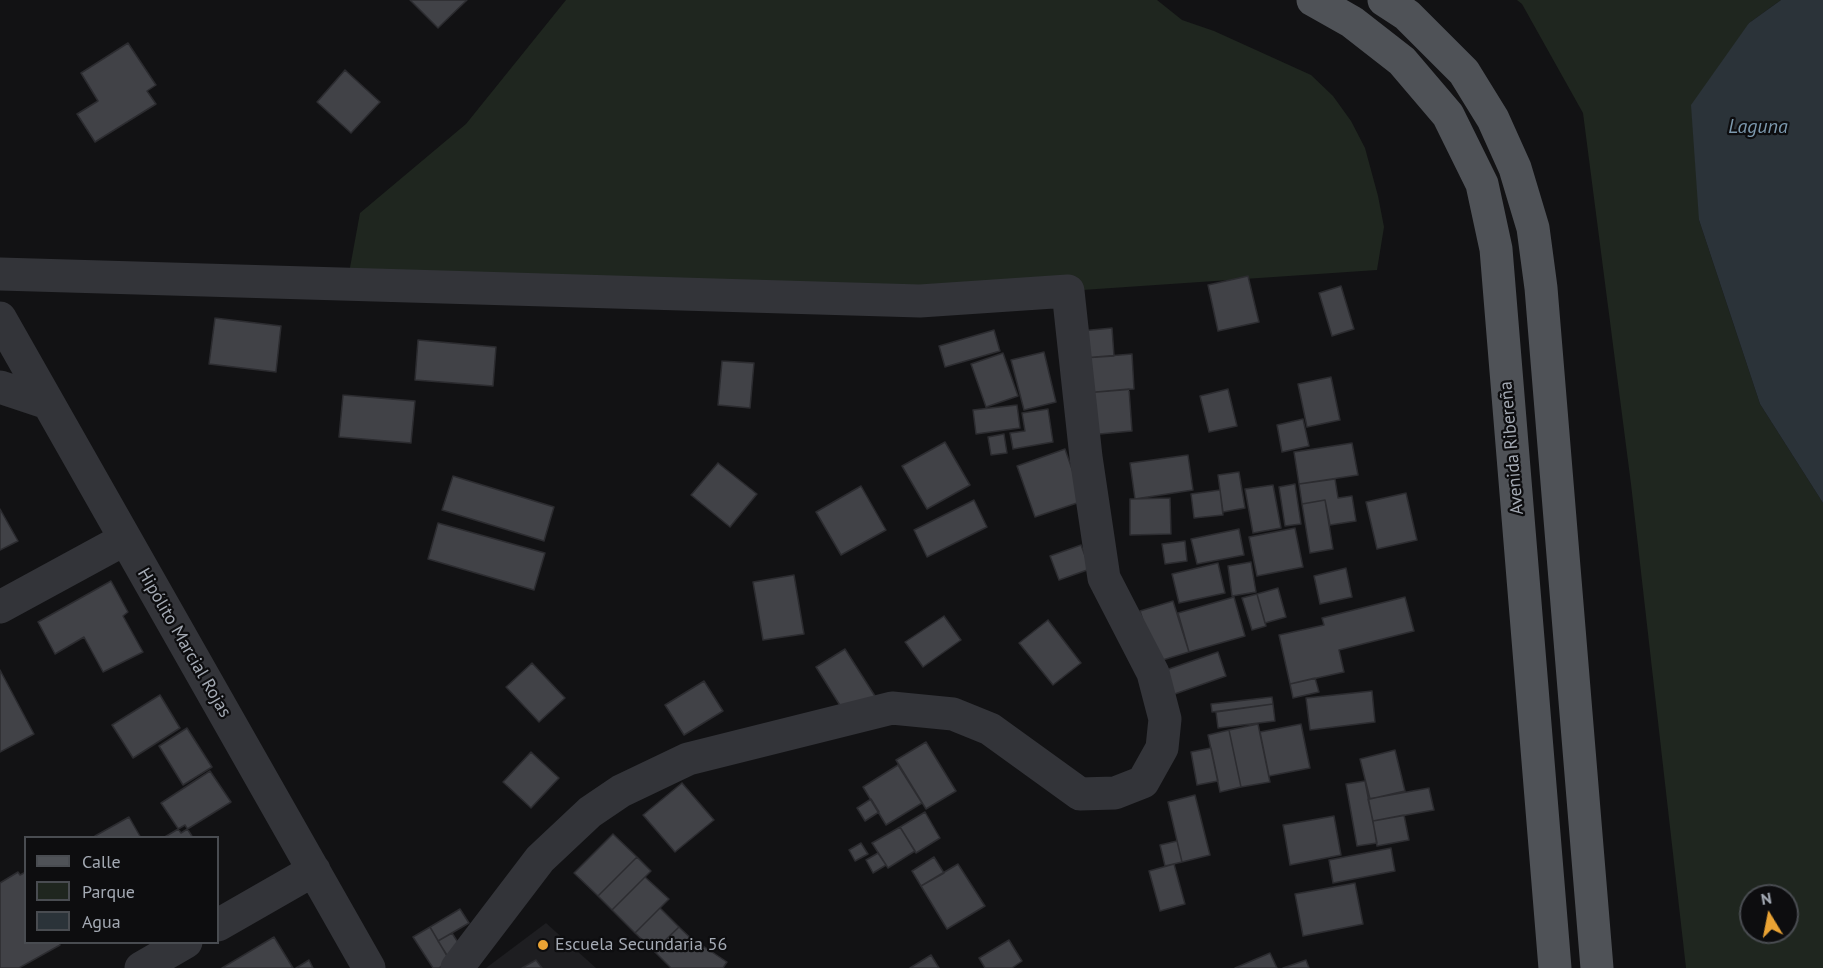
<!DOCTYPE html>
<html>
<head>
<meta charset="utf-8">
<style>
  body { margin:0 }
  #map { position:relative; width:1823px; height:968px; overflow:hidden; background:#121214; font-family:"PT Sans",sans-serif }
  canvas { display:block }
  .legend { position:absolute; left:24px; top:836px; width:195px; height:108px; box-sizing:border-box; background:#0d0d0f; border:2px solid #494c51; margin:0; padding:8px 10px; list-style:none; font-size:18px; color:#a4aab4 }
  .legend li { display:flex; align-items:center; gap:12px; height:30px }
  .legend b { width:30px; border:2px solid #494c51 }
  .north { position:absolute; left:1739px; top:884px; width:60px; height:60px; box-sizing:border-box; background:#0d0d0f; border:2px solid #494c51; border-radius:50%; rotate:350deg; font-size:16px; font-weight:700; line-height:24px; text-align:center; color:#a4aab4 }
  .north::after { content:''; display:block; margin:auto; width:21px; height:27px; background:#eaa334; clip-path:polygon(50% 0,100% 100%,50% 72%,0 100%) }
</style>
</head>
<body>
<div id="map">
<canvas width="1823" height="968"></canvas>
<ul class="legend">
<li><b style="height:8px;background:#4f5257"></b>Calle</li>
<li><b style="height:16px;background:#1f261f"></b>Parque</li>
<li><b style="height:16px;background:#2b3339"></b>Agua</li>
</ul>
<div class="north">N</div>
</div>
<script>
const ctx = document.querySelector('canvas').getContext('2d');
ctx.lineJoin = 'round';
function paint(path, color) { ctx.fillStyle = color; ctx.fill(path, 'evenodd'); }
const poly = rows => new Path2D(rows.map(r => 'M' + r).join(''));
function strokePath(path, color, width, dash) { ctx.strokeStyle = color; ctx.lineWidth = width; ctx.lineCap = dash ? 'butt' : 'round'; ctx.setLineDash(dash || []); ctx.stroke(path); }
function write(font, color, halo, rows, align = 'center') {
  ctx.font = font + ' "PT Sans",sans-serif'; ctx.lineWidth = 4.5; ctx.setLineDash([]); ctx.textBaseline = 'middle'; ctx.strokeStyle = halo; ctx.fillStyle = color; for (const [text, x, y, turn = 0] of rows) {
    ctx.save(); ctx.translate(x, y); ctx.rotate((+turn || 0) * Math.PI / 180); ctx.textAlign = isNaN(turn) ? turn : align; if (halo) ctx.strokeText(text, 0, 0); ctx.fillText(text, 0, 0); ctx.restore();
  }
}
paint(poly([
  [546,923,596,968,486,968]
]), '#1e1e21');
paint(poly([
  [566,0,1157,0,1182,20,1214,31,1311,75,1333,96,1351,121,1365,148,1378,196,1384,227,1377,270,920,301,347,284,360,213,466,124],
  [1517,0,1781,0,1749,23,1699,220,1760,404,1823,503,1823,968,1686,968,1631,484,1583,113,1522,4],
  [1751,896,1787,896,1787,932,1751,932]
]), '#1f261f');
paint(poly([
  [1781,0,1823,0,1823,503,1760,404,1699,220,1691,105,1749,23]
]), '#2b3339');
const building = poly([
  [410,0,467,0,438,28,410,0],
  [128,43,156,85,147,91,156,104,95,142,77,114,98,101,81,73,128,43],
  [345,70,380,102,351,133,317,102,345,70],
  [1248,276,1259,322,1218,331,1208,285,1248,276],
  [1341,286,1354,329,1332,336,1319,293,1341,286],
  [215,318,281,326,276,372,209,364,215,318],
  [1112,328,1114,356,1083,358,1081,331,1112,328],
  [994,330,1000,351,945,367,939,346,994,330],
  [418,340,496,347,493,386,415,380,418,340],
  [1044,352,1056,402,1024,410,1011,360,1044,352],
  [1003,353,1018,396,986,407,971,364,1003,353],
  [1132,354,1134,389,1085,393,1083,358,1132,354],
  [722,361,754,363,750,408,718,405,722,361],
  [1331,377,1340,420,1307,427,1298,384,1331,377],
  [1129,389,1132,431,1089,435,1085,393,1129,389],
  [1228,389,1237,426,1209,432,1200,396,1228,389],
  [343,395,415,401,411,443,339,437,343,395],
  [1017,405,1020,428,976,434,973,410,1017,405],
  [1048,409,1053,442,1013,449,1010,433,1025,431,1022,413,1048,409],
  [1303,419,1309,446,1282,452,1277,425,1303,419],
  [1004,434,1007,453,991,455,988,437,1004,434],
  [945,442,970,485,927,509,902,466,945,442],
  [1352,443,1358,475,1299,484,1294,452,1352,443],
  [1065,449,1083,501,1035,517,1017,466,1065,449],
  [1188,455,1193,490,1135,499,1130,463,1188,455],
  [718,463,757,494,730,527,691,495,718,463],
  [1239,472,1245,508,1223,512,1218,475,1239,472],
  [453,476,554,507,544,541,442,510,453,476],
  [1335,479,1338,498,1352,496,1356,521,1330,525,1325,500,1302,504,1299,484,1335,479],
  [1295,484,1301,524,1285,526,1279,487,1295,484],
  [1273,485,1281,528,1253,533,1245,489,1273,485],
  [861,486,886,530,841,555,816,512,861,486],
  [1220,490,1223,515,1194,518,1191,494,1220,490],
  [1406,493,1417,540,1377,549,1366,502,1406,493],
  [1170,498,1171,534,1130,535,1130,499,1170,498],
  [974,500,987,527,927,557,914,530,974,500],
  [1325,500,1333,549,1310,553,1302,504,1325,500],
  [0,509,18,541,0,550,0,509],
  [438,523,545,553,534,590,428,559,438,523],
  [1295,528,1303,567,1257,576,1249,537,1295,528],
  [1239,529,1244,555,1197,564,1191,539,1239,529],
  [1185,541,1187,561,1165,564,1162,544,1185,541],
  [1081,545,1090,569,1059,580,1050,556,1081,545],
  [1251,562,1256,592,1232,596,1228,566,1251,562],
  [1218,563,1225,593,1179,603,1172,574,1218,563],
  [1346,568,1352,597,1320,604,1314,576,1346,568],
  [794,575,804,634,763,640,753,582,794,575],
  [111,581,128,612,123,616,143,652,103,672,84,637,55,654,38,622,111,581],
  [1278,588,1286,617,1265,623,1257,594,1278,588],
  [1257,594,1266,626,1252,630,1242,598,1257,594],
  [1234,597,1245,636,1189,652,1178,613,1234,597],
  [1405,597,1414,631,1339,650,1344,672,1290,684,1279,635,1324,625,1322,618,1405,597],
  [1173,601,1189,652,1156,662,1140,611,1173,601],
  [944,616,961,640,923,667,905,642,944,616],
  [1048,620,1081,663,1053,685,1019,643,1048,620],
  [845,649,875,696,846,715,816,667,845,649],
  [1218,652,1226,676,1169,696,1160,672,1218,652],
  [532,663,565,698,539,722,506,687,532,663],
  [0,670,34,734,0,752,0,670],
  [1315,678,1319,692,1293,698,1290,684,1315,678],
  [704,681,723,711,684,735,665,705,704,681],
  [1372,691,1375,722,1310,730,1306,698,1372,691],
  [160,695,180,728,133,758,112,725,160,695],
  [1272,697,1273,704,1212,712,1211,704,1272,697],
  [1273,704,1275,721,1218,728,1216,712,1273,704],
  [1258,724,1270,782,1241,787,1229,730,1258,724],
  [1301,724,1310,768,1269,776,1260,732,1301,724],
  [187,728,212,767,183,785,159,746,187,728],
  [1229,730,1241,787,1220,792,1208,735,1229,730],
  [926,742,956,791,926,809,896,760,926,742],
  [1211,748,1218,781,1197,785,1191,752,1211,748],
  [1395,750,1405,791,1370,799,1360,759,1395,750],
  [531,752,559,778,531,808,503,782,531,752],
  [898,765,922,803,886,825,863,787,898,765],
  [210,771,231,802,181,833,161,803,210,771],
  [1365,781,1377,843,1357,846,1346,784,1365,781],
  [682,783,714,820,675,852,643,815,682,783],
  [1429,788,1434,810,1373,821,1368,799,1429,788],
  [1195,795,1210,855,1182,862,1168,802,1195,795],
  [871,799,879,812,865,821,857,808,871,799],
  [925,812,940,838,916,853,900,827,925,812],
  [1404,815,1409,840,1377,846,1373,821,1404,815],
  [1334,816,1341,855,1290,865,1283,825,1334,816],
  [129,817,141,838,96,838,95,836,129,817],
  [185,825,193,838,163,838,185,825],
  [900,827,915,851,888,868,872,843,900,827],
  [613,834,637,857,598,896,574,873,613,834],
  [1177,841,1182,862,1165,866,1160,845,1177,841],
  [861,843,868,854,855,861,849,850,861,843],
  [1391,848,1395,871,1333,883,1329,860,1391,848],
  [878,853,886,865,873,873,866,860,878,853],
  [637,857,651,871,612,910,598,896,637,857],
  [934,857,944,873,921,886,912,871,934,857],
  [958,864,985,906,947,929,921,886,958,864],
  [1174,864,1185,904,1160,911,1149,871,1174,864],
  [18,872,20,875,26,872,26,942,59,942,60,945,19,968,0,968,0,883,18,872],
  [645,877,669,899,635,933,612,910,645,877],
  [1355,883,1363,924,1303,936,1295,894,1355,883],
  [660,908,679,927,654,951,635,933,660,908],
  [460,909,469,923,438,941,430,927,460,909],
  [430,927,450,961,439,968,433,968,413,937,430,927],
  [679,927,699,946,700,944,727,962,723,968,671,968,654,951,679,927],
  [452,933,464,952,450,960,438,941,452,933],
  [274,937,293,968,222,968,274,937],
  [1009,940,1022,961,1012,968,985,968,979,958,1009,940],
  [1270,953,1277,968,1235,968,1270,953],
  [931,955,939,968,910,968,931,955],
  [309,960,313,968,296,968,309,960],
  [536,960,542,968,522,968,536,960],
  [1306,960,1309,968,1283,968,1306,960]
]);
paint(building, '#414247');
strokePath(building, '#2c2c30', 1.5);
strokePath(poly([
  [0,274,920,301,1068,291,1086,457,1104,578,1153,673,1165,719,1162,748,1143,782,1115,793,1080,794,990,729,953,714,892,708,688,759,621,791,590,812,540,859,457,968],
  [0,318,369,968],
  [0,387,48,403],
  [0,607,125,539],
  [218,925,314,870],
  [141,968,186,942]
]), '#333439', 33);
strokePath(poly([
  [1313,0,1352,22,1402,61,1448,115,1482,184,1496,249,1555,968],
  [1384,0,1407,15,1464,72,1493,119,1515,168,1533,228,1541,288,1597,968]
]), '#4f5257', 33);
for (const [x, y, r, color] of [
  [543,945,6,"#eaa334"]
]) { const dot = new Path2D(); dot.arc(x, y, r, 0, 2 * Math.PI); ctx.fillStyle = color; ctx.fill(dot); strokePath(dot, '#0d0d0f', 2); }
write('18px', '#a4aab4', '#0d0d0f', [
  ["Avenida Ribereña",1512,448,-95],
  ["Hipólito Marcial Rojas",184,643,60]
]);
write('18px', '#a4aab4', '#0d0d0f', [
  ["Escuela Secundaria 56",555,945]
], 'left');
write('italic 20px', '#7c99ae', '#0d0d0f', [
  ["Laguna",1758,127]
]);
</script>
</body>
</html>
